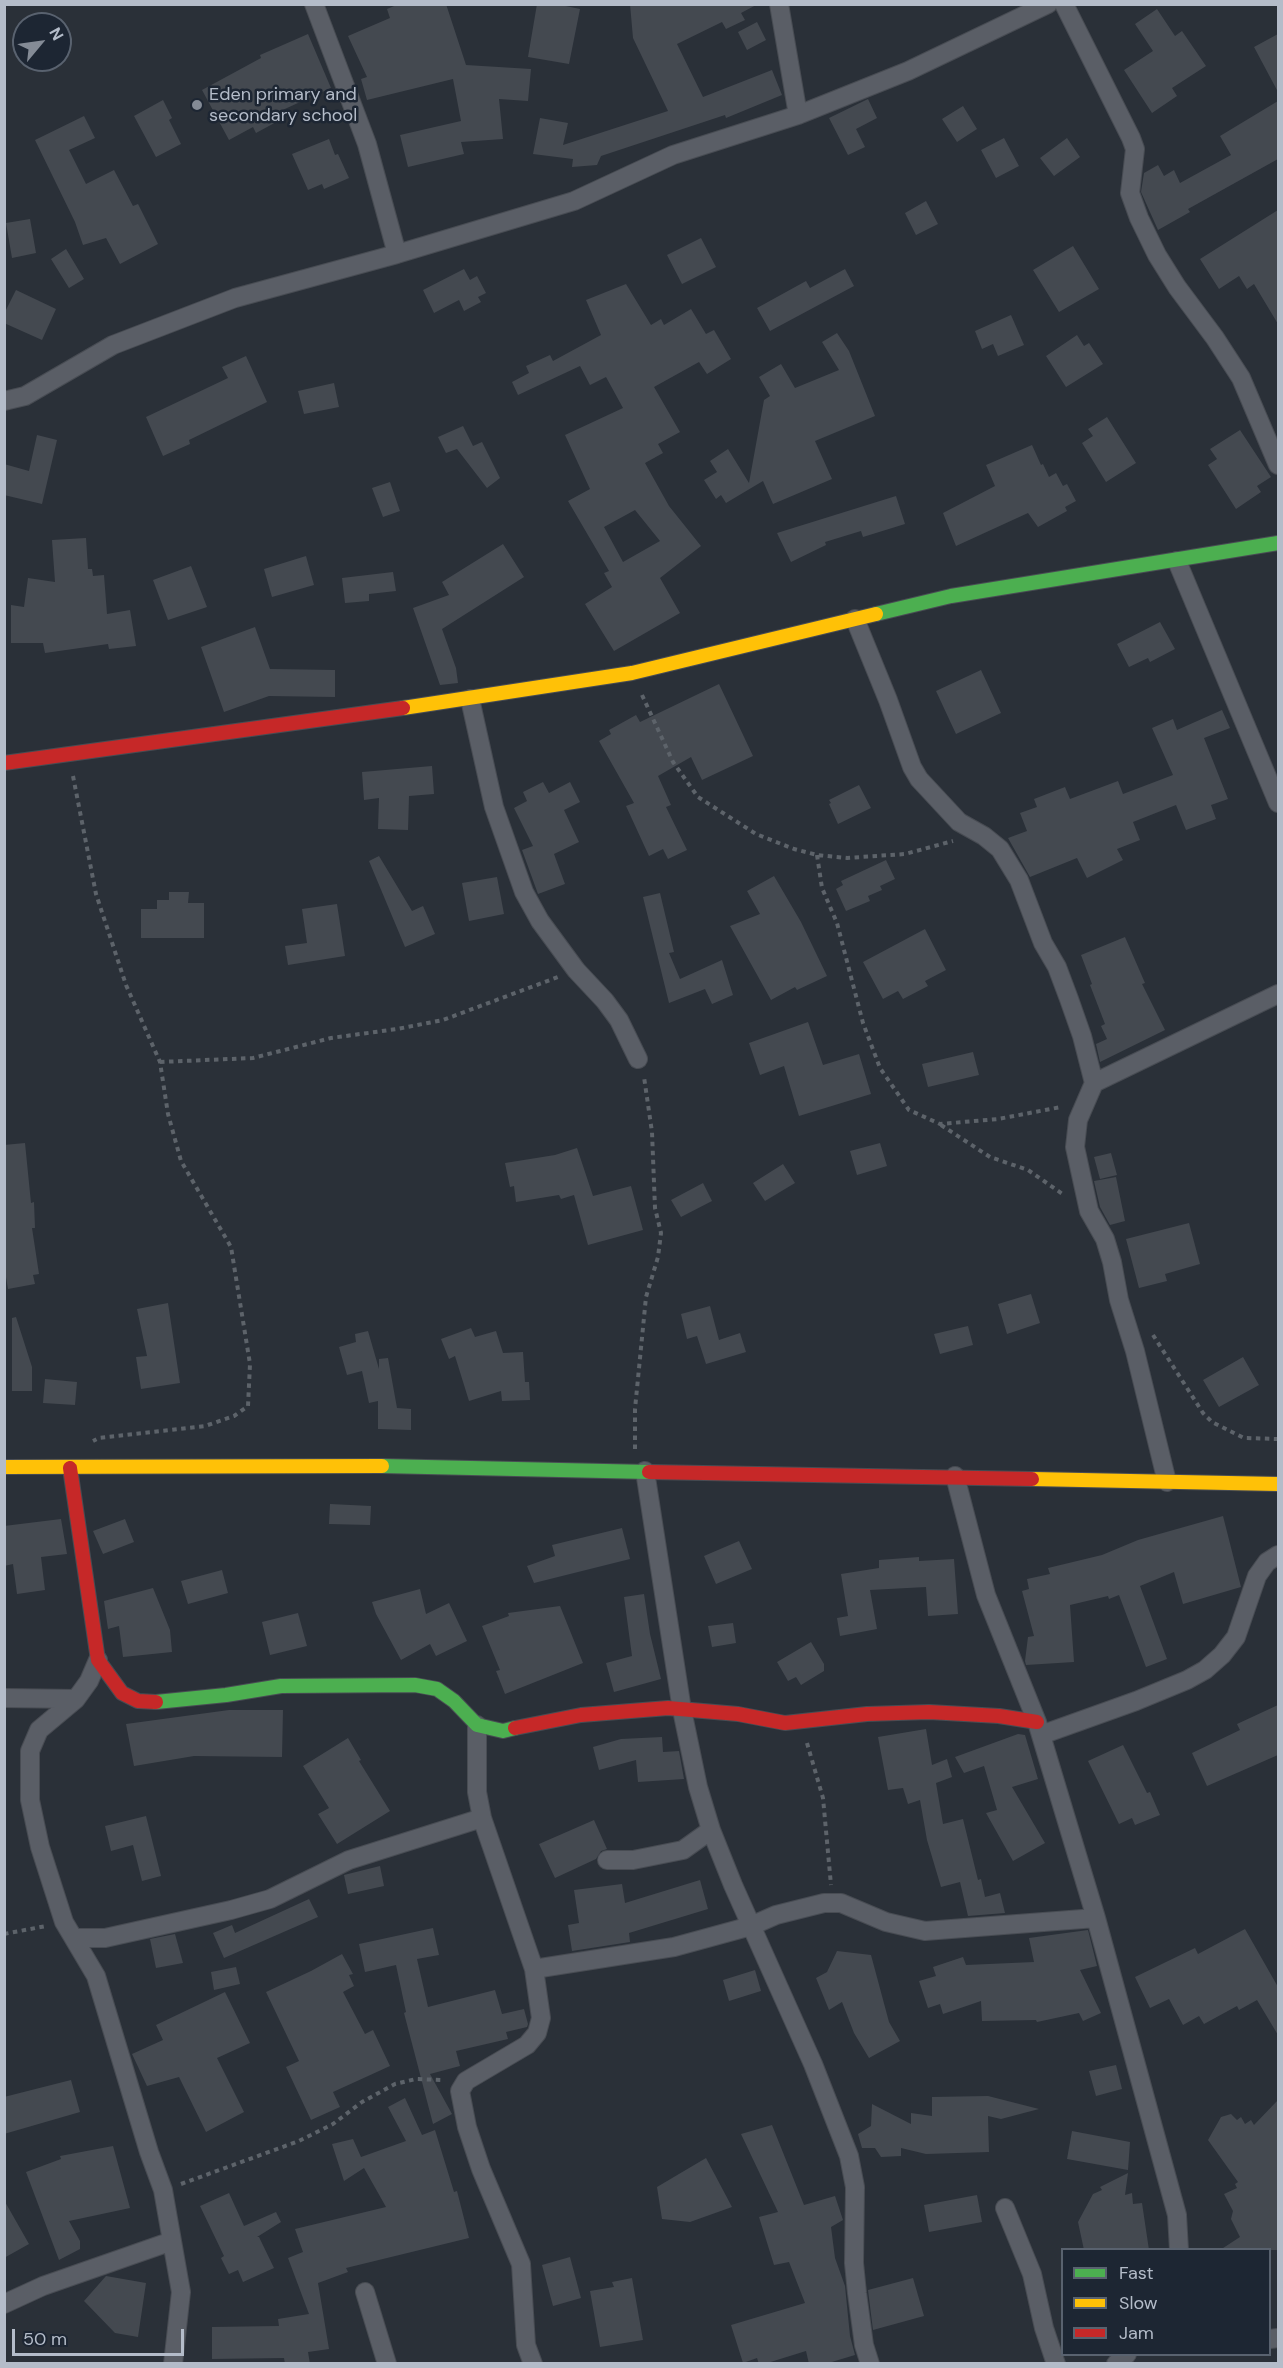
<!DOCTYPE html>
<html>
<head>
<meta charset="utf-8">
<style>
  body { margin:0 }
  #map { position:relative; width:1283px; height:2368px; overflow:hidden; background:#2a3038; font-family:"DM Sans",sans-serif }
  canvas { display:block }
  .frame { position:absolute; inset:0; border:6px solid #b4bcc9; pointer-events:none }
  .legend { position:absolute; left:1061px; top:2248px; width:210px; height:108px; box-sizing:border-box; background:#1d2633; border:2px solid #59626f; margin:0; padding:8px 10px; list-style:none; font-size:18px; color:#b4bcc9 }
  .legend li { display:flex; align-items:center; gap:12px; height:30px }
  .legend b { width:30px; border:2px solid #59626f }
  .north { position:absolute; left:12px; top:12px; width:60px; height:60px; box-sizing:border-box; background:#1d2633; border:2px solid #59626f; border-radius:50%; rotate:61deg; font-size:16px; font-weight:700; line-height:24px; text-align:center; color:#b4bcc9 }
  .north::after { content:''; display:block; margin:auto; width:21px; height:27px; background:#848b96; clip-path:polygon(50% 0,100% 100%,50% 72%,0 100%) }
  .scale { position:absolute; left:12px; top:2329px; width:172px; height:27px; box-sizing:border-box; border:3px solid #b4bcc9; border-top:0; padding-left:8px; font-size:18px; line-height:21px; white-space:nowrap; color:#b4bcc9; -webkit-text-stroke:4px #1d2633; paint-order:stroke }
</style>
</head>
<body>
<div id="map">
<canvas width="1283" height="2368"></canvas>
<div class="frame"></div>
<ul class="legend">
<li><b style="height:8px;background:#4caf50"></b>Fast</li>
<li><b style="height:8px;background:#ffc107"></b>Slow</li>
<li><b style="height:8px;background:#c62828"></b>Jam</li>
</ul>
<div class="north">N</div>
<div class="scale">50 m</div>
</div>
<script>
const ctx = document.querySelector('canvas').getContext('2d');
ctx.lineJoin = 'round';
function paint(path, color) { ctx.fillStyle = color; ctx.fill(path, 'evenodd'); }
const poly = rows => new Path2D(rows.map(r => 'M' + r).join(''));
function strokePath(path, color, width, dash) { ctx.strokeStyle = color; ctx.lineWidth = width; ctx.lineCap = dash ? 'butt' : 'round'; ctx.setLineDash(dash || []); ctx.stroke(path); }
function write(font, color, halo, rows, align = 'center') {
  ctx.font = font + ' "DM Sans",sans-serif'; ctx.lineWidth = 5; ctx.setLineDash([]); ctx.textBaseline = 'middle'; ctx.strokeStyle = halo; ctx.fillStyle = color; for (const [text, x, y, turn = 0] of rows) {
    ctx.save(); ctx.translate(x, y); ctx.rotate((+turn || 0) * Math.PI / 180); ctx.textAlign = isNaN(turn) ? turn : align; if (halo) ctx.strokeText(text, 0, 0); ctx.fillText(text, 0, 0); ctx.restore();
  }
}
paint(poly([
  [399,4,446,4,466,65,531,69,528,101,499,99,503,139,461,142,464,154,408,167,400,135,461,121,453,79,367,100,361,79,367,77,348,36,390,18,387,9],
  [537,4,556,4,580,9,569,64,528,57],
  [630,4,758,4,741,13,745,20,726,29,722,22,677,44,703,97,772,70,782,95,726,118,725,115,601,156,597,165,572,167,573,159,533,154,540,118,568,123,563,145,668,111,633,38],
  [1157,9,1175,36,1182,31,1206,66,1172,88,1177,96,1152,113,1124,70,1153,51,1135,24],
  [757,22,766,40,747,50,738,32],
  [308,34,331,88,276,113,280,120,256,133,253,127,229,140,202,90,261,58,260,55],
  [1278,34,1278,92,1254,47],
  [868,99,877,118,856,129,865,147,848,155,829,118],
  [163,100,172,118,169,120,181,144,156,157,134,116],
  [1278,101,1278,159,1188,209,1190,212,1158,230,1141,192,1144,173,1158,165,1164,176,1174,170,1180,183,1231,155,1220,136],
  [963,106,977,129,957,142,942,119],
  [84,116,95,138,69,150,86,184,114,170,133,206,138,204,158,244,120,264,106,238,83,245,75,222,35,140],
  [1004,138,1019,166,996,178,981,150],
  [1067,138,1080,157,1054,176,1040,158],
  [329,139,335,155,338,154,349,178,324,189,322,184,308,190,292,154],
  [926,201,938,224,916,235,905,213],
  [1278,210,1278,324,1254,284,1247,289,1239,276,1219,289,1200,259],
  [30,219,36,253,12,258,6,223],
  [701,238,716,267,682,284,667,255],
  [1073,246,1099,289,1059,312,1033,270],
  [66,249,84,279,69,288,51,259],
  [464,269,470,280,477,276,486,293,478,297,481,302,464,311,459,300,434,313,423,290],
  [845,269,854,286,770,331,757,308,806,281,810,288],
  [626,284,651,325,661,319,664,325,691,309,706,334,714,330,731,359,707,374,699,362,654,387,680,432,658,444,663,453,645,463,669,506,701,546,660,578,680,613,614,651,585,604,612,587,604,573,609,571,568,501,590,489,565,435,623,408,606,377,590,385,580,366,518,395,512,382,529,373,526,366,550,355,553,361,601,335,586,300],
  [635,510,660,541,623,562,604,527],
  [16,290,56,309,42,340,4,323,4,314],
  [1011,315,1024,345,998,356,993,344,982,349,975,331],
  [837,333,849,351,875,416,815,441,832,479,773,504,763,481,726,503,721,495,716,499,704,480,717,472,710,461,728,449,749,483,764,400,770,396,759,377,781,364,795,388,839,370,822,342],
  [1077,335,1084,346,1089,343,1103,364,1066,387,1046,356],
  [246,356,267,402,189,440,190,444,163,456,146,417,228,378,222,367],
  [334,383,339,407,304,414,298,391],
  [1107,417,1136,463,1106,482,1082,443,1093,436,1088,429],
  [463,426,473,446,482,442,500,478,487,488,457,449,446,453,438,437],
  [1240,430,1271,477,1257,486,1261,492,1236,509,1208,465,1217,459,1210,449],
  [37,435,57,440,42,504,4,495,4,464,29,471],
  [1032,445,1041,465,1043,464,1049,477,1056,473,1063,486,1067,484,1076,501,1065,507,1067,511,1038,527,1028,513,956,546,943,513,995,486,986,465],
  [390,482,400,511,383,517,372,488],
  [896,496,905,524,863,537,861,531,825,542,826,545,791,562,777,533],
  [86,538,88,569,92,569,93,576,104,575,107,614,130,610,136,646,109,649,108,644,45,653,43,643,11,643,11,605,24,607,28,578,55,582,52,540],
  [503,544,524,577,442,629,456,668,458,683,440,685,413,608,449,595,442,582],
  [306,556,314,585,272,597,264,569],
  [191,566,207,607,168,620,153,580],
  [393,572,396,591,369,594,369,601,345,603,342,578],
  [1160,622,1175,649,1150,662,1148,658,1129,667,1117,644],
  [255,627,270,669,335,670,335,697,269,696,224,712,201,647],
  [981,670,1001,713,956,734,936,691],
  [719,684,753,756,702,780,691,757,658,776,671,805,666,807,687,850,668,859,663,849,649,856,626,806,634,803,599,741,611,734,609,730,636,715,640,722],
  [1222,710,1230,728,1204,738,1228,799,1211,805,1216,819,1186,830,1176,805,1133,822,1140,840,1117,849,1123,860,1087,878,1077,858,1030,877,1008,838,1027,831,1020,813,1037,807,1034,799,1065,787,1070,799,1118,781,1123,794,1173,775,1152,728,1173,719,1177,730],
  [432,766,434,794,409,796,408,830,378,829,379,798,364,800,362,772],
  [543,782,549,793,570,782,580,802,564,810,579,842,554,854,565,884,538,894,522,850,533,846,514,808,527,801,523,792],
  [859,785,871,808,838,824,829,804,831,803,829,800],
  [379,856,412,911,423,906,435,934,405,947,369,861],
  [886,860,895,879,880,886,882,890,868,896,870,901,846,911,836,889,843,885,841,881],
  [774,876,801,922,827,976,797,990,795,987,771,1000,730,926,760,914,747,891],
  [497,877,504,914,469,921,462,883],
  [169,892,189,892,188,903,204,903,204,938,141,938,141,909,157,909,157,900,169,900],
  [660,893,674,952,669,953,680,979,722,960,733,995,712,1004,705,989,669,1003,643,897],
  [337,904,345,956,288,965,285,946,307,943,302,909],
  [925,929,946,970,925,981,928,986,903,999,898,991,883,999,863,962],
  [1125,937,1145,983,1142,984,1165,1030,1100,1062,1096,1044,1107,1039,1101,1026,1105,1024,1090,985,1092,984,1081,955],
  [808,1022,823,1065,859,1054,871,1094,799,1116,784,1066,760,1075,749,1043],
  [973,1052,979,1075,928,1087,922,1064],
  [25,1143,31,1203,34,1202,35,1228,32,1228,39,1274,33,1275,35,1284,8,1289,4,1265,4,1145],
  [880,1143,887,1166,857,1175,850,1151],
  [577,1148,593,1196,631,1186,643,1230,588,1245,574,1195,561,1199,559,1195,516,1202,514,1186,510,1187,505,1163,555,1155],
  [1111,1153,1117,1175,1100,1179,1094,1157],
  [783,1164,795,1183,765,1201,753,1183],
  [1116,1177,1125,1221,1110,1225,1100,1207,1094,1181],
  [703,1183,712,1201,681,1217,671,1200],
  [1189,1223,1200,1264,1165,1274,1167,1281,1139,1288,1126,1239],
  [1031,1294,1040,1323,1007,1334,998,1304],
  [168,1303,180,1383,141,1389,136,1357,147,1356,137,1309],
  [710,1306,719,1340,740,1333,746,1352,706,1364,697,1336,687,1339,681,1314],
  [16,1317,32,1367,32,1391,12,1391,12,1318],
  [968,1326,973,1345,940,1354,934,1334],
  [471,1328,475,1337,496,1331,503,1353,523,1352,525,1382,529,1382,530,1400,502,1401,501,1391,469,1401,455,1356,449,1359,441,1339],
  [368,1331,379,1369,379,1359,388,1358,397,1408,411,1409,411,1430,378,1429,378,1401,369,1403,362,1371,347,1375,339,1347,356,1342,355,1334],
  [1243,1357,1259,1385,1219,1407,1203,1380],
  [45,1379,77,1382,75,1405,43,1403],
  [330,1504,371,1506,370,1525,329,1524],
  [1223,1516,1241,1587,1183,1604,1174,1572,1140,1586,1167,1659,1146,1667,1119,1595,1109,1599,1108,1596,1070,1605,1074,1662,1026,1665,1025,1661,1028,1637,1034,1636,1022,1591,1029,1589,1027,1579,1050,1574,1048,1568,1102,1555,1138,1540],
  [61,1519,67,1554,41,1557,45,1590,17,1594,13,1564,4,1566,4,1526],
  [125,1519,134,1542,103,1554,93,1531],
  [622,1528,630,1559,534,1583,527,1566,555,1556,552,1545],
  [739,1541,752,1569,716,1584,704,1556],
  [919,1557,919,1561,954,1559,958,1614,928,1616,926,1587,870,1590,877,1629,840,1636,837,1618,848,1616,841,1574,879,1568,879,1560],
  [222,1570,228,1593,188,1604,181,1581],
  [153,1588,170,1630,172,1652,123,1657,119,1626,108,1629,104,1601],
  [420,1589,426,1614,449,1603,467,1641,436,1656,430,1644,401,1660,376,1614,372,1602],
  [644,1594,650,1634,661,1679,614,1692,606,1663,632,1656,624,1597],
  [560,1606,583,1663,505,1694,496,1671,500,1670,482,1626,509,1616,508,1613],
  [298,1613,307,1646,270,1655,262,1622],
  [733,1623,736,1643,712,1647,708,1626],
  [811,1642,824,1664,824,1671,801,1685,796,1677,788,1681,777,1662],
  [1278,1705,1278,1755,1207,1786,1192,1753,1240,1730,1237,1724],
  [229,1710,283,1710,282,1757,194,1756,134,1766,126,1724],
  [926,1729,932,1765,947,1759,952,1777,936,1783,943,1824,963,1819,978,1880,981,1879,985,1897,1000,1893,1005,1913,968,1916,960,1882,941,1887,927,1840,920,1800,908,1804,903,1788,888,1790,878,1737],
  [1018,1734,1025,1735,1038,1779,1012,1787,1045,1843,1013,1861,986,1813,997,1810,984,1766,964,1773,955,1757],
  [662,1737,663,1752,679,1751,684,1779,638,1782,636,1760,599,1770,593,1747,621,1739],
  [348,1738,361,1760,359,1761,390,1811,337,1844,318,1814,329,1808,303,1766],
  [1123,1745,1147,1793,1150,1792,1160,1815,1135,1825,1132,1818,1119,1824,1088,1761],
  [146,1816,161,1876,142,1881,133,1845,111,1851,105,1826],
  [594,1820,607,1849,601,1851,596,1859,555,1878,539,1844],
  [380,1866,384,1886,348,1894,344,1875],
  [700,1880,708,1909,629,1933,630,1942,572,1951,568,1925,579,1923,574,1890,622,1884,625,1903],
  [309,1899,318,1917,224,1958,213,1933,232,1925,235,1933],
  [433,1928,439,1955,417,1959,428,2007,495,1990,502,2014,524,2009,528,2024,527,2027,506,2032,508,2039,456,2051,460,2066,430,2074,452,2114,433,2124,404,2013,406,2012,396,1965,365,1972,359,1944],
  [1245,1929,1278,1987,1278,2035,1257,2000,1239,2010,1237,2006,1204,2024,1199,2016,1183,2025,1169,1999,1150,2008,1135,1977,1195,1948,1198,1954],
  [1088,1930,1097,1966,1080,1970,1101,2013,1083,2021,1079,2013,1037,2022,1036,2020,982,2021,981,2001,943,2014,940,2004,928,2008,919,1981,936,1976,933,1967,963,1957,966,1965,1034,1962,1029,1938],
  [175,1934,183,1963,156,1968,150,1939],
  [837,1951,871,1955,889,2022,900,2041,869,2058,854,2033,842,2002,829,2010,816,1978,827,1972],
  [342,1954,353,1974,349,1975,354,1986,343,1992,365,2034,373,2030,390,2066,333,2092,340,2107,311,2120,286,2067,299,2061,266,1992,311,1971],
  [236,1967,240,1984,214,1990,211,1972],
  [755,1970,761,1991,729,2001,723,1980],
  [225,1992,250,2043,217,2058,244,2112,206,2132,179,2077,147,2086,132,2054,163,2040,156,2025],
  [1116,2065,1122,2089,1096,2096,1089,2071],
  [71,2080,80,2112,4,2134,4,2097],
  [988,2096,1039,2109,1001,2119,988,2116,989,2152,926,2154,901,2148,901,2156,881,2157,875,2148,862,2148,858,2134,871,2126,872,2104,911,2124,911,2113,932,2116,932,2097],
  [405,2098,422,2135,435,2130,454,2192,457,2191,469,2238,346,2268,348,2272,318,2283,329,2349,308,2352,310,2364,285,2364,284,2358,212,2359,212,2327,279,2326,278,2319,309,2314,288,2258,303,2252,295,2229,386,2207,364,2168,344,2181,332,2144,353,2139,361,2157,406,2141,388,2107],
  [1278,2100,1278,2250,1220,2250,1240,2237,1231,2219,1233,2211,1224,2194,1237,2188,1235,2184,1238,2182,1208,2140,1221,2117,1231,2114,1237,2120,1241,2117,1245,2124,1251,2120,1254,2125],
  [772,2125,804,2205,835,2196,843,2220,831,2227,835,2258,845,2286,850,2336,855,2355,825,2364,809,2364,806,2351,764,2364,759,2364,757,2358,743,2363,731,2325,805,2303,789,2262,774,2265,759,2217,778,2212,741,2134],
  [1072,2131,1130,2142,1128,2170,1067,2159],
  [113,2146,130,2208,69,2221,80,2241,80,2249,59,2260,26,2172,61,2159,60,2156],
  [706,2158,732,2207,690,2222,662,2219,657,2187],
  [1128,2173,1125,2195,1132,2193,1133,2204,1142,2203,1149,2250,1084,2250,1078,2222,1093,2194,1102,2190,1100,2187],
  [229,2193,244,2226,276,2212,281,2222,257,2237,259,2237,274,2268,243,2282,238,2270,229,2274,221,2258,224,2256,200,2206],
  [977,2195,982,2222,929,2232,924,2205],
  [4,2200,29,2244,4,2258],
  [570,2257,581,2298,553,2306,542,2265],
  [106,2276,146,2283,138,2337,115,2333,84,2301],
  [632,2278,643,2340,600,2347,590,2291,614,2287,612,2282],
  [913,2278,924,2316,873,2330,868,2290]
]), '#444950');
const street = poly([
  [314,4,367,144,397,254],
  [779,4,798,115],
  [1064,4,1131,138,1135,149,1130,193,1139,218,1157,255,1177,287,1215,338,1241,378,1278,465],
  [4,401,25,396,113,345,235,298,397,254,574,201,673,155,798,115,908,71,1048,4],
  [1177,561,1278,803],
  [855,619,888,700,912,767,919,779,959,822,984,836,1000,849,1019,880,1043,943,1057,967,1069,999,1082,1036,1094,1083],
  [470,699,494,807,524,892,540,921,576,970,605,1001,619,1020,638,1059],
  [645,1471,682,1710,698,1787,711,1830,733,1885,813,2064,849,2156,855,2187,854,2263,857,2293,864,2345,870,2364],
  [955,1476,986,1595,1037,1722,1096,1918,1177,2215,1179,2250],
  [1167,1482,1135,1351,1119,1300,1112,1262,1105,1239,1089,1211,1075,1147,1078,1120,1094,1083,1278,994],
  [98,1660,89,1681,76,1699,39,1730,30,1751,30,1800,40,1847,64,1922,96,1976,149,2152,163,2190,181,2292,173,2364],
  [4,1698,76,1699],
  [477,1725,477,1792,482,1818,534,1969,541,2018,537,2033,527,2045,466,2081,460,2091,467,2127,481,2169,521,2264,526,2345,533,2364],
  [1041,1735,1136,1701,1187,1680,1205,1670,1222,1655,1236,1637,1257,1576,1267,1562,1278,1555],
  [607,1860,633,1860,683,1850,711,1830],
  [75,1938,105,1938,231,1910,270,1899,349,1860,482,1818],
  [534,1969,674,1947,751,1926,776,1915,824,1903,841,1903,886,1922,925,1931,1096,1918],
  [1005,2208,1032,2274,1044,2328,1056,2364],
  [365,2292,387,2364],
  [4,2304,43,2286,172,2241],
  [1270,2339,1278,2338],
  [1116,2364,1127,2354]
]);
const fast = poly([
  [876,614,951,596,1278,543],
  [382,1466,649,1472],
  [156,1702,226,1695,281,1686,415,1685,437,1689,454,1701,477,1725,503,1731,515,1728]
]);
const slow = poly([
  [403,708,632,673,876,614],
  [4,1467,382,1466],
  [1032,1479,1278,1484]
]);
const jam = poly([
  [4,763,403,708],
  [70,1468,98,1660,122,1693,138,1701,156,1702],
  [649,1472,1032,1479],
  [515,1728,581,1715,668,1708,738,1714,785,1723,867,1714,929,1712,999,1716,1037,1722]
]);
strokePath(street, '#484c53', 20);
strokePath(fast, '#484c53', 16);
strokePath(slow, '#484c53', 16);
strokePath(jam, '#484c53', 16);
strokePath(poly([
  [642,695,673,762,698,797,756,834,794,849,817,855,847,858,905,854,953,841],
  [73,776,96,894,126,985,160,1062,168,1114,181,1161,231,1247,250,1364,248,1406,234,1416,205,1426,99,1438,93,1441],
  [817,855,822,888,837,923,863,1023,880,1068,909,1110,940,1124,998,1119,1061,1107],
  [160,1062,253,1058,331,1038,397,1029,443,1020,558,977],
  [941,1125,990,1157,1028,1170,1064,1195],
  [1153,1335,1203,1413,1212,1422,1244,1438,1278,1439],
  [635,1449,635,1409,646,1297,658,1257,661,1233,655,1208,652,1132,644,1077],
  [807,1743,823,1798,831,1885],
  [4,1934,46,1926],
  [181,2184,299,2141,333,2124,362,2102,395,2084,416,2079,443,2080]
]), '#5d636a', 4, [4.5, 4.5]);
strokePath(street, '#5a5e66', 18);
strokePath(fast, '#4caf50', 14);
strokePath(slow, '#ffc107', 14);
strokePath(jam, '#c62828', 14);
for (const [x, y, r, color] of [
  [197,105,6,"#848b96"]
]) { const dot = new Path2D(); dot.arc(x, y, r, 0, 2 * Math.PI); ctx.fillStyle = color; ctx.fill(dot); strokePath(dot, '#1d2633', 2); }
write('18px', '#b4bcc9', '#1d2633', [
  ["Eden primary and",209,95],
  ["secondary school",209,116]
], 'left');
</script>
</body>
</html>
